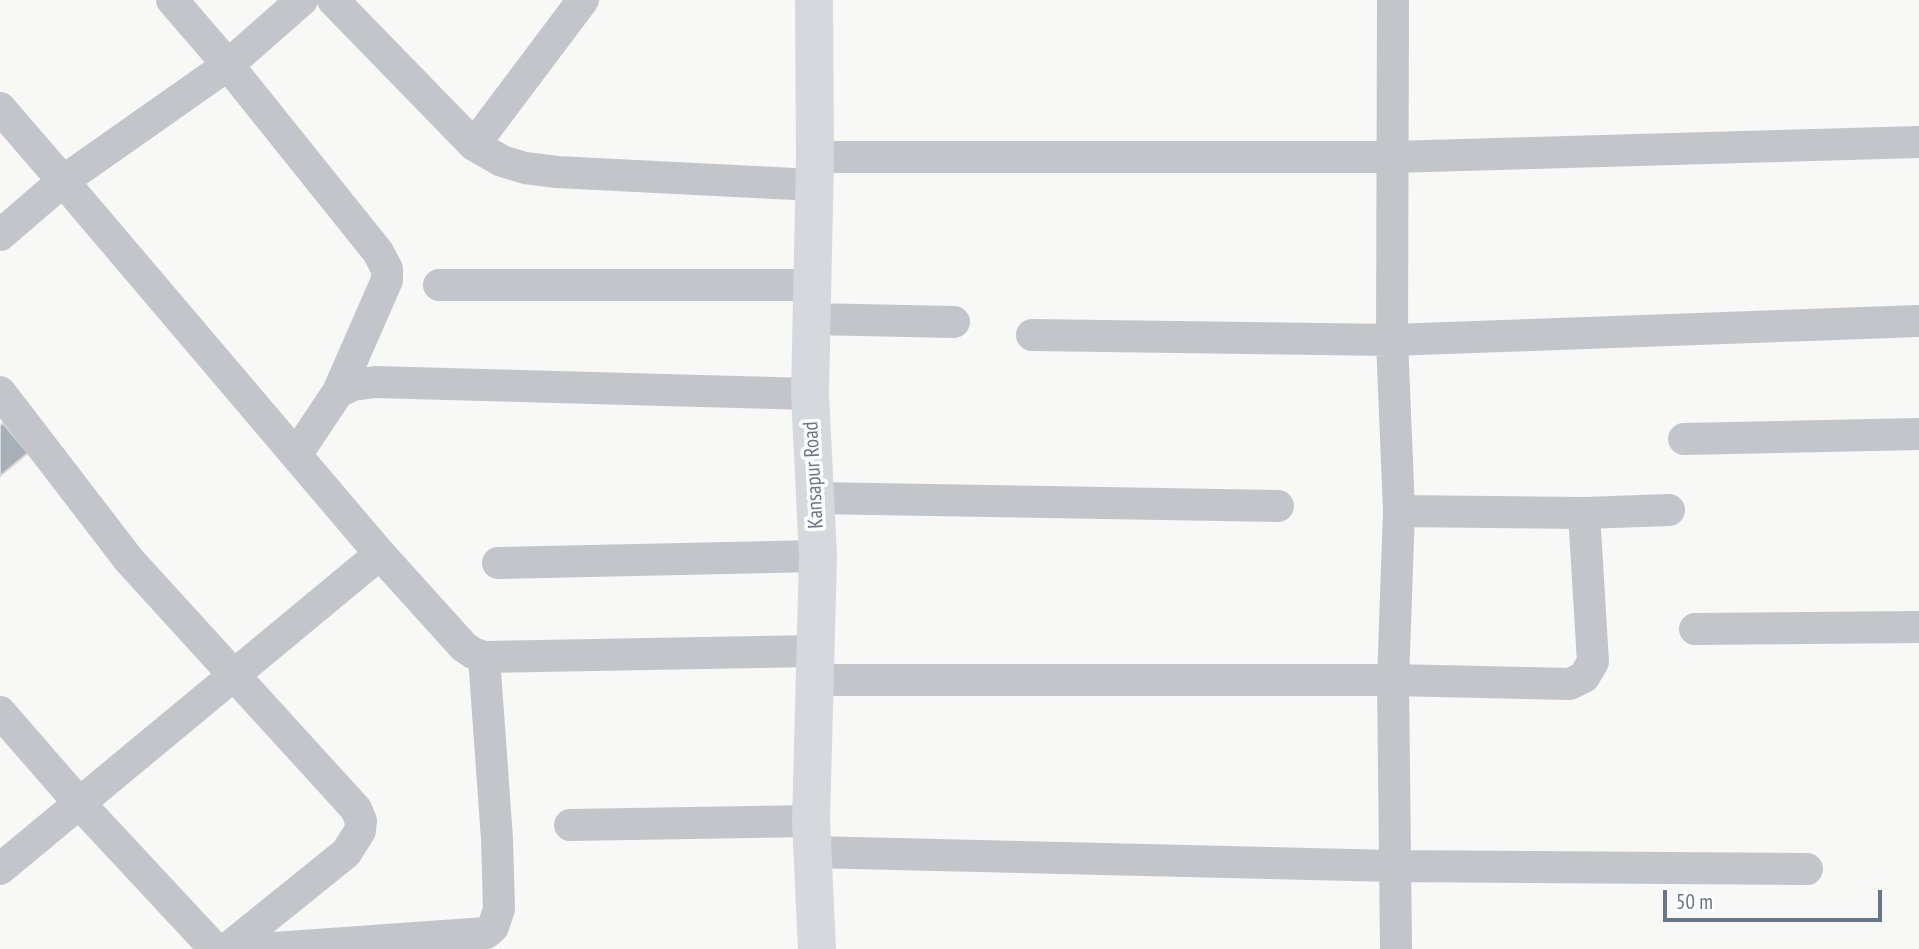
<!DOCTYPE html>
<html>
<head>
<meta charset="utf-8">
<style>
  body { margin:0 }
  #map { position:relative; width:1919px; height:949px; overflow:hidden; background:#f8f8f6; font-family:"PT Sans Narrow",sans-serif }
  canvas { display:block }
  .scale { position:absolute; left:1663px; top:890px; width:219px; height:32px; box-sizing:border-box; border:4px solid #687787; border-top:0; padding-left:9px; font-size:21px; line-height:24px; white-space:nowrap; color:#687787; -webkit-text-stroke:5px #fff; paint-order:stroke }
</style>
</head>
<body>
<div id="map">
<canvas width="1919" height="949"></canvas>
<div class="scale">50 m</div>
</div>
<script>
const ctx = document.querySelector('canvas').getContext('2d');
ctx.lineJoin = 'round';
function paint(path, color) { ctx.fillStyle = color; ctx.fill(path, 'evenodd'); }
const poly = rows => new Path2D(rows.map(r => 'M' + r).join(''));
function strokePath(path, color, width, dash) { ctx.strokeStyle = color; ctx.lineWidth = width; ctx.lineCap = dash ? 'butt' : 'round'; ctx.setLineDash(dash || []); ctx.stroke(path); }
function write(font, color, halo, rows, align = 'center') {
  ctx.font = font + ' "PT Sans Narrow",sans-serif'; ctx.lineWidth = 7; ctx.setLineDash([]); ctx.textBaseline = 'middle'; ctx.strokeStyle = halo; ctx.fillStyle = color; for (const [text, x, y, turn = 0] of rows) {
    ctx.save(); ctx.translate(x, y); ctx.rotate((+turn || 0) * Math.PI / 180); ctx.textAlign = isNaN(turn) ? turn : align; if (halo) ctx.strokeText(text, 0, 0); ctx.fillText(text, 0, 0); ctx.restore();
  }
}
const building = poly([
  [3,423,28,453,0,476,0,426,3,423]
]);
paint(building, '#a8b0b7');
strokePath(building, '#dadad8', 2);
strokePath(poly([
  [172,0,228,65,378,252,387,269,387,280,338,392],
  [302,0,228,65,63,181,380,554,464,647,473,653,484,657,814,651],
  [333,0,474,145,502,161,525,168,557,172,814,185],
  [1393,0,1392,340,1399,511,1393,680,1396,949],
  [0,108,63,181,0,235],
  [474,145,583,0],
  [815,157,1392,157,1919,142],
  [439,285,810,285],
  [810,319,954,322],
  [1032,335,1392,340,1919,321],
  [0,392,129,560,356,809,361,821,360,831,346,853,227,949],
  [1684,439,1919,434],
  [296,455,338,392,353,385,375,382,810,394],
  [815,498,1278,506],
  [1399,511,1584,513,1669,510],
  [498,563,818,556],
  [1695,629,1919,627],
  [815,680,1393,680,1570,684,1584,677,1593,662,1584,513],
  [0,712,80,804,215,949],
  [570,825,811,821],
  [813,852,1393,866,1807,869],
  [0,869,380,554],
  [260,949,486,933,493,927,499,909,497,839,484,657]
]), '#c2c5ca', 32);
strokePath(poly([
  [814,0,815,157,810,394,818,556,811,821,817,949]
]), '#d5d9dd', 38);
write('21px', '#687787', '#fff', [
  ["Kansapur Road",814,475,-93]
]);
</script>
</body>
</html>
